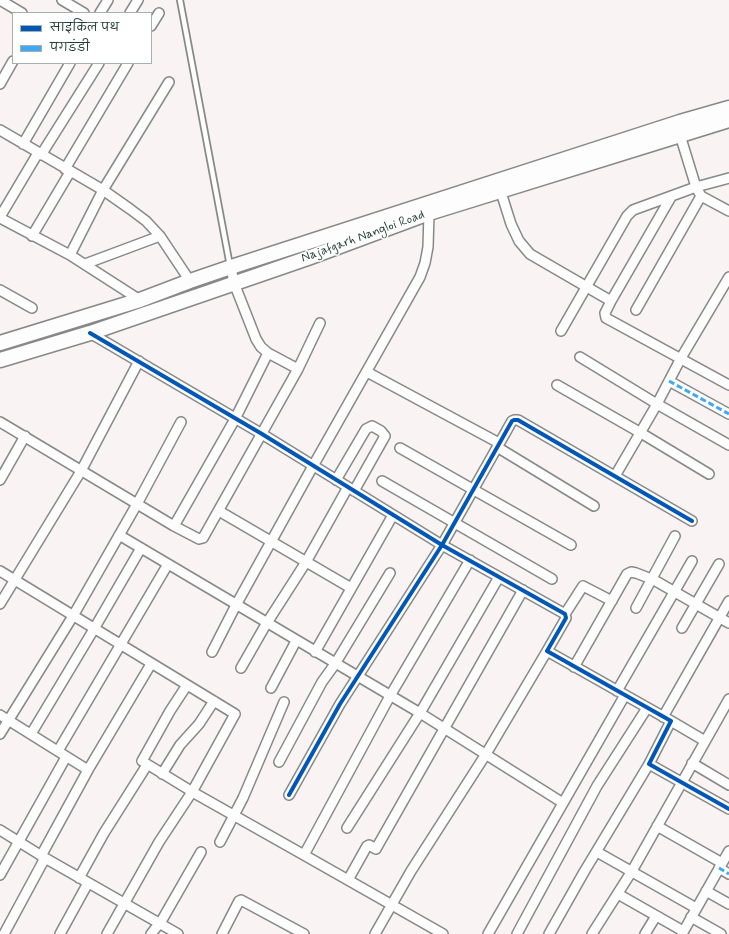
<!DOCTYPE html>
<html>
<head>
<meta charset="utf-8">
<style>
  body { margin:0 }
  #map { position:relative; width:729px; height:934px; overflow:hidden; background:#f9f3f3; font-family:Mynerve,"Playpen Sans Deva",sans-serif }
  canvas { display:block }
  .legend { position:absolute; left:12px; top:12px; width:140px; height:52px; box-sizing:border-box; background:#fff; border:1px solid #a5b1ae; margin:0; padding:5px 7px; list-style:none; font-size:12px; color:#1f3d34 }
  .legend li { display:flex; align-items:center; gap:8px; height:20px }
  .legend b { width:20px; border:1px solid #a5b1ae }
</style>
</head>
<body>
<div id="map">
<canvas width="729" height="934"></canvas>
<ul class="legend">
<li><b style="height:5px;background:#0057b8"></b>साइकिल पथ</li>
<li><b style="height:5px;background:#3fa9f5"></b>पगडंडी</li>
</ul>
</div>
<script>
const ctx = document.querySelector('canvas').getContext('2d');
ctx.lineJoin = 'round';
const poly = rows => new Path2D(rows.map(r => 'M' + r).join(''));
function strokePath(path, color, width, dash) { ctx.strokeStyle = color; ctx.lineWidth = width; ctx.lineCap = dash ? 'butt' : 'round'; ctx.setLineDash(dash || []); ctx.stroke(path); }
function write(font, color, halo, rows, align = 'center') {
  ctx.font = font + ' Mynerve,sans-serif'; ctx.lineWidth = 3; ctx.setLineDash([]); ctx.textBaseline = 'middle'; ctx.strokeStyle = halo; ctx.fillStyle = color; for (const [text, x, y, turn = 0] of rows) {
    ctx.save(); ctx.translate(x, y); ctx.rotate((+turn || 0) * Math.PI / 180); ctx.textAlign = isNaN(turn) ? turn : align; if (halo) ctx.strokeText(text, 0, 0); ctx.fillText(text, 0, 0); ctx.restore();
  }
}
const service = poly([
  [180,0,230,266]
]);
const minor = poly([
  [0,0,22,13],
  [62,0,84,13],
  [100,13,108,0],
  [130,13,138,0],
  [151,26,159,13],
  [0,84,13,61],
  [0,130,103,190,130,209,146,221,160,236,190,281],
  [680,135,696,187,701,196,729,211],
  [23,144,70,63],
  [41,155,99,63],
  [65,169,128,63],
  [499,186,511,224,519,241,530,254,611,301,605,313,606,318,729,385],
  [0,217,38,153],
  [0,218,70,255,140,300],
  [32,236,70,172],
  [70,255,103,190,169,82],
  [85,264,160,236],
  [0,290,32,308],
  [611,301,671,197],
  [636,310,701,196],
  [561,331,627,216,633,210,696,187,729,178],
  [90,333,262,434,442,545,512,421,514,420,518,420,692,521],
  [268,353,298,369],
  [580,357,657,404,729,445],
  [367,372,499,443],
  [669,381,729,414],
  [557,385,641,433,709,474],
  [0,422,174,526,199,539,203,538,298,369,320,323],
  [497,447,594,506],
  [400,448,571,545],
  [615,476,657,404,681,358,729,277],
  [0,480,25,436],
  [336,480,366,429,372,426,381,431,385,436,354,491],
  [382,481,552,579],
  [219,511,351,588],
  [174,526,235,419,268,353,261,347,256,339,234,283,231,267],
  [119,535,420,713,563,803],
  [0,571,235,714,192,792,159,842,107,934],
  [0,604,81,471,139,361],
  [636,608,675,536],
  [565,614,583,586,612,601],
  [682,628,719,564],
  [212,652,236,605,313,466,420,277,425,263,428,247,429,213],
  [315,652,393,515],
  [574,667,627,574,631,572,636,573,654,580,729,623],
  [241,668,265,626,306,562,348,487],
  [187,685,170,711,142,761,196,794,304,855],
  [271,688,296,641],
  [617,691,692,561],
  [0,715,88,770,41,856],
  [663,717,729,601],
  [671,721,705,741],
  [0,734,73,616,137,504,181,422],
  [31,734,94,629,141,548],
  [58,751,168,564],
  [279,762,322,682,335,664,390,573],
  [692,763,729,785],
  [88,770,151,664],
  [162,774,180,745,199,724,214,701],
  [289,795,340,704,442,545,565,614,566,618,547,651,671,721,649,764,729,809],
  [657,826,722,863],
  [347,828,420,713,499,577],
  [0,830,45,858,178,934],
  [220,842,243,798,284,702],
  [597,852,696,908],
  [719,868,729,874],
  [0,875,66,757],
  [79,878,104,833,147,765],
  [348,880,367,846,369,845,376,849,377,847,523,590],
  [706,891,729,904],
  [618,894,683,931],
  [691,917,721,934],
  [4,934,45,858],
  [60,934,88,883],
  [151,934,162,920,201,852],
  [222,934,239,901,241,900,304,934],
  [375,934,411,871,486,754,547,651],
  [443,934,304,855,390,696,470,560],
  [488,934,625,695],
  [517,934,597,786,647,708],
  [549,934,584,872,649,764],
  [592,934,632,871,729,699],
  [645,934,656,916],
  [682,934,729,851]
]);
const primary = poly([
  [0,343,140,300,190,281,231,267,680,122,729,108],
  [0,360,90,333,308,258,429,213,729,120]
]);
strokePath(service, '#878988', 8);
strokePath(minor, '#878988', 12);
strokePath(primary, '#878988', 17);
strokePath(service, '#fefdfd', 4.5);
strokePath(minor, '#fefdfd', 9);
strokePath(primary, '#fefdfd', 14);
strokePath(poly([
  [669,381,729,414],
  [719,868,729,874]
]), '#3fa9f5', 3, [6, 3]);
strokePath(poly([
  [90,333,262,434,442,545,512,421,514,420,518,420,692,521],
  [289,795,340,704,442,545,565,614,566,618,547,651,671,721,649,764,729,809]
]), '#0057b8', 4);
write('13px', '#1f3d34', '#fff', [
  ["Najafgarh Nangloi Road",363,237,-20]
]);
</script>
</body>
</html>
